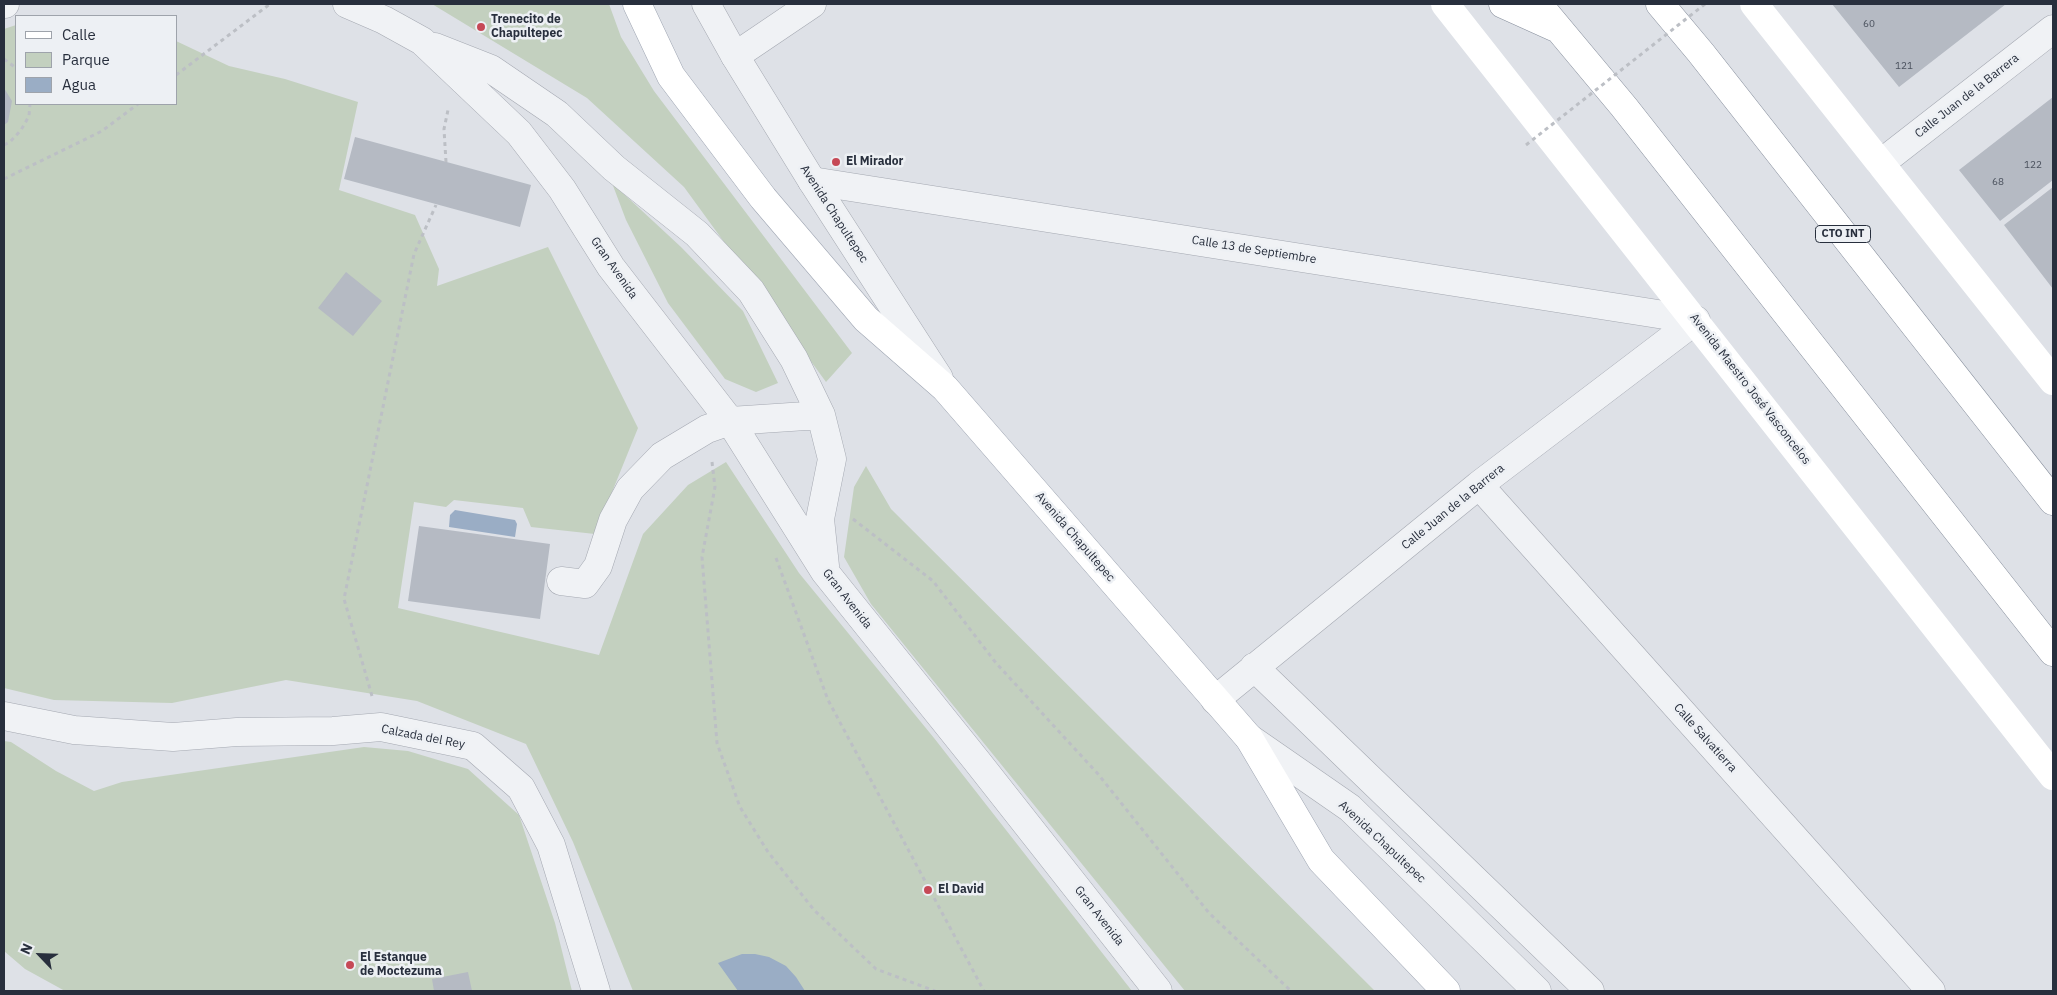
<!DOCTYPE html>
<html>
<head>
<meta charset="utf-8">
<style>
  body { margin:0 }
  #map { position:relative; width:2057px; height:995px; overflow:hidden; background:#dee1e7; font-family:"IBM Plex Sans",sans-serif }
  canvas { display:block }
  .frame { position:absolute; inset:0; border:5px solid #282f3d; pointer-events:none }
  .legend { position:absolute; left:15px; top:15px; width:162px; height:90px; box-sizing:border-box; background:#edf0f4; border:1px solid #9ea3ab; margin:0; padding:6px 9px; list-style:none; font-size:15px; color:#282f3d }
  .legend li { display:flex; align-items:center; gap:10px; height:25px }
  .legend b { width:25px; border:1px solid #9ea3ab }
  .north { position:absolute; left:15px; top:930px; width:50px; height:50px; -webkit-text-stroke:4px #edf0f4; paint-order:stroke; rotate:294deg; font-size:14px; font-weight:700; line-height:20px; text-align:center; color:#282f3d }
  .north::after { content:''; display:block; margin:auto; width:18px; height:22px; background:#282f3d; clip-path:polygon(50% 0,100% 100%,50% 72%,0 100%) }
</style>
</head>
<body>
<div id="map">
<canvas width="2057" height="995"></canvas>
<div class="frame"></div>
<ul class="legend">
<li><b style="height:6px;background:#fff"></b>Calle</li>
<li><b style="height:14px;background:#c3d0bf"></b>Parque</li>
<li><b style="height:14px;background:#9aadc5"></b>Agua</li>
</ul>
<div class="north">N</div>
</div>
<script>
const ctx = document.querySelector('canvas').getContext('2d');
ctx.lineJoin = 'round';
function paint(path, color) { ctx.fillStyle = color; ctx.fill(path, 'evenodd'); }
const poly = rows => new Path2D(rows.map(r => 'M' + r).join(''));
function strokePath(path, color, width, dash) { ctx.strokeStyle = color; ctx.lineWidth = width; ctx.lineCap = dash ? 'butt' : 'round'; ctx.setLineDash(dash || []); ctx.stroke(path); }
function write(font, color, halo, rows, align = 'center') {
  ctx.font = font + ' "IBM Plex Sans",sans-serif'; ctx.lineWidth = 5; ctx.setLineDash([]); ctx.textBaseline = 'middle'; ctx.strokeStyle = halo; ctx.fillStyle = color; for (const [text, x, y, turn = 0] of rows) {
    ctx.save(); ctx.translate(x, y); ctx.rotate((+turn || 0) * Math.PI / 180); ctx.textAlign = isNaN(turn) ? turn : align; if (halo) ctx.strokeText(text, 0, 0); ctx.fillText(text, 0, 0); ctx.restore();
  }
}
paint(poly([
  [432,4,609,4,621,37,654,91,852,353,826,382,684,187,587,98],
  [16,25,16,104,176,104,176,41,229,66,285,79,358,102,339,190,415,215,439,269,437,286,548,247,638,428,595,534,531,527,523,508,454,500,446,507,414,502,398,608,599,655,643,534,688,485,726,462,799,573,934,738,1132,991,633,991,573,842,526,744,417,701,286,680,172,703,54,700,4,688,4,29],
  [612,183,681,247,743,311,778,383,756,392,725,379,668,303,626,220],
  [866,466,891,509,1375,991,1185,991,871,604,844,557,854,487],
  [4,741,11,742,56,771,94,791,122,782,364,747,408,751,468,769,519,815,555,923,572,991,65,991,25,969,4,951]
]), '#c3d0bf');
paint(poly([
  [455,510,515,520,517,524,515,537,449,527,450,515],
  [742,954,755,954,769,957,786,966,796,977,805,991,738,991,718,963]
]), '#9aadc5');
paint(poly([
  [1832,4,2006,4,1899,87],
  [4,88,12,101,8,122,4,125],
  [2053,97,2053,180,2000,221,1959,170],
  [355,137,531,185,520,227,344,179],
  [2053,187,2053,289,2004,225],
  [346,272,382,301,353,336,318,308],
  [419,526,550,544,540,619,408,601],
  [468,972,472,991,434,991,432,979]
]), '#b5bac3');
const pedestrian = poly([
  [4,4,5,4],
  [347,4,384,20,422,41,519,133,562,189,611,267,730,421,825,572,976,760,1158,991],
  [435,47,491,69,557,114,614,168,697,234,751,291,794,359,821,415,832,459,820,519,825,566],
  [561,581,585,584,598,566,613,520,630,489,662,456,707,429,730,421,821,415],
  [4,716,74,730,173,737,237,732,333,731,381,727,473,746,521,788,551,845,596,991]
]);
const minor = poly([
  [735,56,812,4],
  [1881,163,2053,29],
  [812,181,1696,320],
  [1479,485,1931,991],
  [1254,667,1590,991],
  [1215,700,1479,485,1696,320]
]);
const tertiary = poly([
  [706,4,735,56,812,181,939,378],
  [1249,738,1350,808,1537,991]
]);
const primary = poly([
  [637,4,671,76,763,198,866,319,945,388,1249,738,1321,860,1446,991]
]);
const motorway = poly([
  [1503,4,1554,27],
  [1538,4,1624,107,2053,652],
  [1660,4,1701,53,2053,501]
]);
strokePath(pedestrian, '#a4a8b1', 29);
strokePath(minor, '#a4a8b1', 29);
strokePath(tertiary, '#a4a8b1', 29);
strokePath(primary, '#9ea5b2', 29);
strokePath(motorway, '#868e9c', 29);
strokePath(poly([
  [4,59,16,68],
  [176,75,270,4],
  [4,145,10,142,21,130,29,116,30,104],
  [446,162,444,129,448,110],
  [4,179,102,131,138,104],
  [712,462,715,487,702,557,717,743,740,807,768,852,814,910,876,969,935,991],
  [853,519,933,581,996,663,1098,774,1209,913,1291,991],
  [776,558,828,700,984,991],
  [372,696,344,599,414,254,436,205]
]), '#bcbfc5', 3, [4, 4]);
strokePath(pedestrian, '#f0f2f5', 28);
strokePath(minor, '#f0f2f5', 28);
strokePath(tertiary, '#f0f2f5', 28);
strokePath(poly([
  [1445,4,2053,776],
  [1754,4,2053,381]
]), '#fff', 28);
strokePath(primary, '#fff', 28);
strokePath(motorway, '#fff', 28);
strokePath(poly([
  [1526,145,1705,4]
]), '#bcbfc5', 3, [4, 4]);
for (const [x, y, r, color] of [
  [481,27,5,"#c64956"],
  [836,162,5,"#c64956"],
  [928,890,5,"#c64956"],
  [350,965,5,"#c64956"]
]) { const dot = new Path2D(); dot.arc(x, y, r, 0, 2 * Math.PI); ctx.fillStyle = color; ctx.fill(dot); strokePath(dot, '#edf0f4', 2); }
write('10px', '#4b525e', null, [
  ["60",1869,24],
  ["121",1904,66],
  ["122",2033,165],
  ["68",1998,182]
]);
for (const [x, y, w] of [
  [1843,234,55]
]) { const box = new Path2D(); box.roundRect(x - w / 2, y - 8.5, w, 17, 4); ctx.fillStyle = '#edf0f4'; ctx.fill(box); strokePath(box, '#282f3d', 1); }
write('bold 11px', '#282f3d', null, [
  ["CTO INT",1843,234]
]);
write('bold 12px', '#282f3d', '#edf0f4', [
  ["Trenecito de",491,20],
  ["Chapultepec",491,34],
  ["El Mirador",846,162],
  ["El David",938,890],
  ["El Estanque",360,958],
  ["de Moctezuma",360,972]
], 'left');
write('12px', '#282f3d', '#edf0f4', [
  ["Calle Juan de la Barrera",1967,96,-38],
  ["Avenida Chapultepec",834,214,57],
  ["Calle 13 de Septiembre",1254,250,9],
  ["Gran Avenida",614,268,55],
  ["Avenida Maestro José Vasconcelos",1750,389,52],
  ["Calle Juan de la Barrera",1453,507,-39],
  ["Avenida Chapultepec",1075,537,49],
  ["Gran Avenida",847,599,52],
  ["Calzada del Rey",423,737,11],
  ["Calle Salvatierra",1705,738,48],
  ["Avenida Chapultepec",1382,842,43],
  ["Gran Avenida",1099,916,52]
]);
</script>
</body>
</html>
